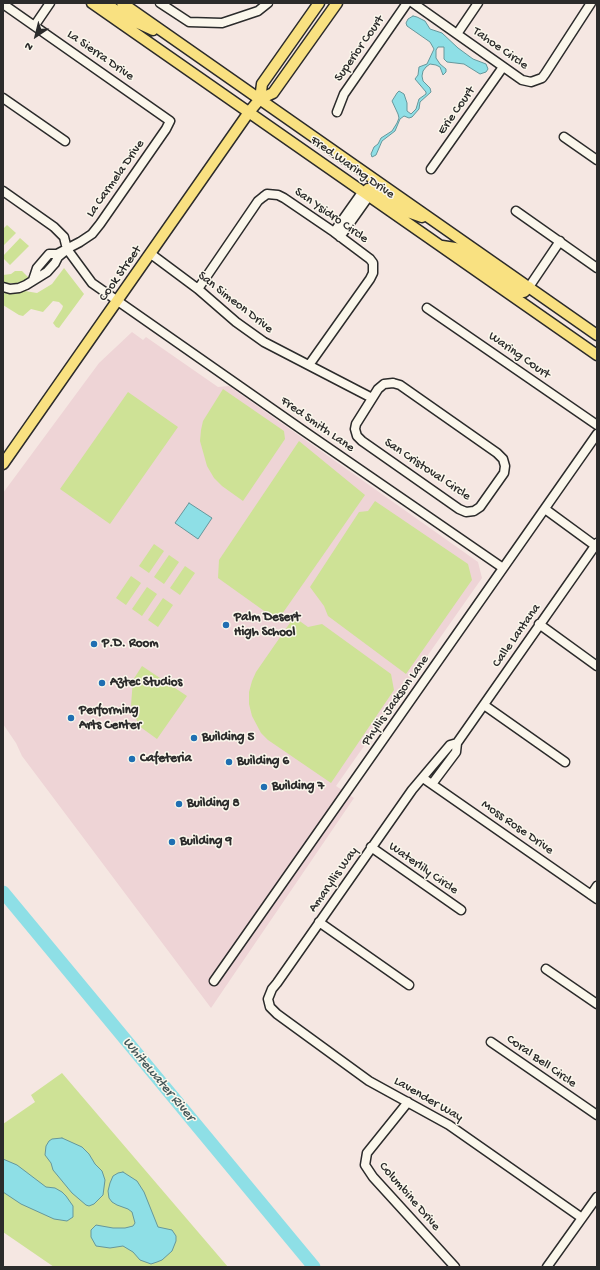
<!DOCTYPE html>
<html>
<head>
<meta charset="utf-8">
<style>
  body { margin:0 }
  #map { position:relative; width:600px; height:1270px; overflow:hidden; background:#f5e7e2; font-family:"Gochi Hand",sans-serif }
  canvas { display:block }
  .frame { position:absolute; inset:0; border:4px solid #2b2b2b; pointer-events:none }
  .north { position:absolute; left:16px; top:16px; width:40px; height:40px; -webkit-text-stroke:3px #fbf7ec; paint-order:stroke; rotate:215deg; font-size:11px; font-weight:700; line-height:16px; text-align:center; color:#2b2b2b }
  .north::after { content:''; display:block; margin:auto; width:14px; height:18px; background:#2b2b2b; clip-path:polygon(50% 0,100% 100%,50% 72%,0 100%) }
</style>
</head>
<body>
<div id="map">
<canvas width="600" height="1270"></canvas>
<div class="frame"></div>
<div class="north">N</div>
</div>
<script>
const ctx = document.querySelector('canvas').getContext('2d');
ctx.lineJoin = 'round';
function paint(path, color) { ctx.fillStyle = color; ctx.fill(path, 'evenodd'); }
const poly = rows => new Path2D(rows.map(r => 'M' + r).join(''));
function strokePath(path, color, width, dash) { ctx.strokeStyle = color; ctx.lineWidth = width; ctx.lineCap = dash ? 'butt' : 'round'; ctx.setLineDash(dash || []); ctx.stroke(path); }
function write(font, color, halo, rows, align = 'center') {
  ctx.font = font + ' "Gochi Hand",sans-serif'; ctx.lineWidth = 3; ctx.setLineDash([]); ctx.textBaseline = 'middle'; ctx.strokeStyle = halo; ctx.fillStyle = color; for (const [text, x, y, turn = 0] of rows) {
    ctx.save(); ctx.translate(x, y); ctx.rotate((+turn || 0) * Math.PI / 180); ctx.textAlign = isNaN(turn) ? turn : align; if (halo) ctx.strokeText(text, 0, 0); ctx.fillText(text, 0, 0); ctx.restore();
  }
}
paint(poly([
  [132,332,143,340,146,337,218,387,229,386,478,562,482,578,336,786,354,798,211,1008,22,756,16,743,3,724,3,493,99,363]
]), '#eed4d6');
paint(poly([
  [7,225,16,233,3,246,3,229],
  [20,238,29,246,10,265,3,258,3,256],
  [64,268,84,294,59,328,56,327,53,323,62,309,63,306,59,302,53,301,43,312,31,309,23,316,19,315,3,305,3,293,15,294,25,291,37,293,52,284],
  [15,271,22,271,29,278,25,281,17,283,3,283,3,275,11,274],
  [223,389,284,431,285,439,243,501,222,486,214,478,207,466,200,441,201,430,203,421],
  [128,392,178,427,110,524,60,489],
  [299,441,365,495,280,617,274,618,218,578,219,560],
  [375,501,468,564,472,580,406,674,328,616,324,606,310,587,359,512,368,511],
  [154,544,164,551,149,573,139,566],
  [169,555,179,562,164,584,154,577],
  [185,566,195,573,180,595,170,588],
  [131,576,141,583,126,605,116,598],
  [147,587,157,594,142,616,132,609],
  [163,598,173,605,158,627,148,620],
  [294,617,308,627,322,624,391,674,394,690,331,783,268,740,261,733,252,716,249,704,249,692,252,681,256,672],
  [142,666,187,696,157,739,139,726,131,705,133,680],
  [62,1073,228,1267,54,1267,3,1232,3,1124,35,1102,31,1095]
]), '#cee296');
const water = poly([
  [413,16,417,17,425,21,430,29,442,33,458,48,473,59,486,64,488,69,486,72,480,74,464,64,447,62,444,59,444,47,438,47,436,50,436,58,440,64,446,69,446,72,443,75,440,67,436,65,430,64,426,67,423,71,422,76,423,81,430,88,431,92,420,102,419,109,412,117,409,118,404,116,400,119,395,131,382,141,376,155,372,157,371,154,374,147,378,144,381,138,392,131,397,123,399,118,398,114,392,101,397,93,399,91,404,94,407,103,407,111,411,114,416,109,419,99,426,94,426,92,415,79,418,75,419,67,427,64,434,49,430,42,407,26,406,23,408,19,413,16],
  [189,503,212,518,198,539,175,523,189,503],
  [62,1138,82,1147,89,1154,95,1164,102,1171,105,1180,103,1195,94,1204,89,1206,86,1205,72,1193,53,1170,51,1163,45,1155,46,1146,49,1141,52,1139,62,1138],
  [3,1159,17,1165,46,1187,55,1188,62,1192,66,1196,73,1206,73,1217,67,1221,54,1219,21,1204,3,1192,3,1159],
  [123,1172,137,1181,144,1192,158,1227,172,1230,176,1236,176,1241,172,1251,162,1260,157,1262,151,1264,140,1260,133,1252,123,1246,110,1248,96,1246,91,1237,91,1230,96,1225,113,1228,125,1228,133,1226,135,1223,132,1212,128,1209,117,1205,112,1202,109,1198,108,1191,110,1183,113,1176,118,1173,123,1172]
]);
paint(water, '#8edfe6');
strokePath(water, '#66979b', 1);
strokePath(poly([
  [3,892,314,1267]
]), '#8edfe6', 13);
const minor = poly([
  [160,3,189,22,222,23,258,11,268,3],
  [413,3,522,80,531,82,542,78,545,74,591,3],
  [3,4,170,121,166,129,100,224,92,234,80,242,57,254,49,254,37,268,33,280],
  [35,25,50,3],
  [457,34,478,3],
  [3,98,65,141],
  [337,112,344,94,407,3],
  [564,137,597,160],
  [431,169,503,67],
  [3,191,54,227,64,237,67,249,92,283,301,429,503,568],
  [516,211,597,268],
  [334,232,363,191],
  [340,237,369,196],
  [151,254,198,289,236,322,264,342,372,398],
  [3,287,10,289,19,288,26,285,47,272,55,263,58,257,64,252],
  [529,287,560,241],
  [198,289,258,201,263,197,267,194,278,195,284,198,334,232,370,259,373,263,373,273,370,279,309,365],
  [427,308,597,425],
  [393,383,400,385,497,453,503,459,505,466,504,473,480,507,474,511,466,512,459,509,362,441,357,436,355,429,356,424,378,389,384,384,393,383],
  [545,509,597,547],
  [539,624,597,666],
  [484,705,565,762],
  [457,743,450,745,412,790,277,983,272,989,268,999,270,1007,277,1014,369,1081,449,1125,582,1218],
  [423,778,597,899],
  [432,784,456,752,457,743,597,543],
  [371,847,461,910],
  [591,895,597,886],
  [319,922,409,985],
  [546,969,597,1004],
  [214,981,597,434],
  [491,1042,597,1115],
  [408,1102,367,1153,365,1165,373,1177,455,1267],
  [547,1267,597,1197]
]);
const major = poly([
  [92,3,597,355],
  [105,3,127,18,153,30],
  [122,3,597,335],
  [260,99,262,84,319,3],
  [368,189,372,189,408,212,422,217],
  [442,246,455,248,521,292,524,292,529,287],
  [3,464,249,112,260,99,273,93,337,3]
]);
strokePath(minor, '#2b2b2b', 11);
strokePath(major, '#2b2b2b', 13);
strokePath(minor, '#fbf7ec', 8);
strokePath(major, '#f9e181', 10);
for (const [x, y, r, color] of [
  [226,625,4,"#1f6fb2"],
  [94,644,4,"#1f6fb2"],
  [102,683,4,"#1f6fb2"],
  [71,718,4,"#1f6fb2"],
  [194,738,4,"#1f6fb2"],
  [132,759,4,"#1f6fb2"],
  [229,762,4,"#1f6fb2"],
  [264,787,4,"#1f6fb2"],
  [179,804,4,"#1f6fb2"],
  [172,842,4,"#1f6fb2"]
]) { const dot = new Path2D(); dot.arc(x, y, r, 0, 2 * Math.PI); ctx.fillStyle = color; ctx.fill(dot); strokePath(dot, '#fbf7ec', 1.5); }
write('13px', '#2b2b2b', '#fbf7ec', [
  ["Superior Court",360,49,-55],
  ["Tahoe Circle",500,49,35],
  ["La Sierra Drive",100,56,35],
  ["Erie Court",457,111,-55],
  ["Fred Waring Drive",352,168,35],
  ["La Carmela Drive",116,179,-55],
  ["San Ysidro Circle",331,216,35],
  ["Cook Street",121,274,-55],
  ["San Simeon Drive",235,303,38],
  ["Waring Court",519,356,35],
  ["Fred Smith Lane",317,425,35],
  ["San Cristoval Circle",427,470,34],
  ["Calle Lantana",517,636,-55],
  ["Phyllis Jackson Lane",396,701,-55],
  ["Moss Rose Drive",517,828,35],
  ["Waterlily Circle",423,869,35],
  ["Amaryllis Way",334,880,-55],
  ["Coral Bell Circle",541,1062,35],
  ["Lavender Way",428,1100,30],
  ["Columbine Drive",409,1197,49]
]);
write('bold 13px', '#2b2b2b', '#fbf7ec', [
  ["Palm Desert",234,618],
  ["High School",234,633],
  ["P.D. Room",102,644],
  ["Aztec Studios",110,683],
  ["Performing",79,711],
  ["Arts Center",79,726],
  ["Building 5",202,738],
  ["Cafeteria",140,759],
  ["Building 6",237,762],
  ["Building 7",272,787],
  ["Building 8",187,804],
  ["Building 9",180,842]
], 'left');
write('italic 14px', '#44585a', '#fbf7ec', [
  ["Whitewater River",158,1080,50]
]);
</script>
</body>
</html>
